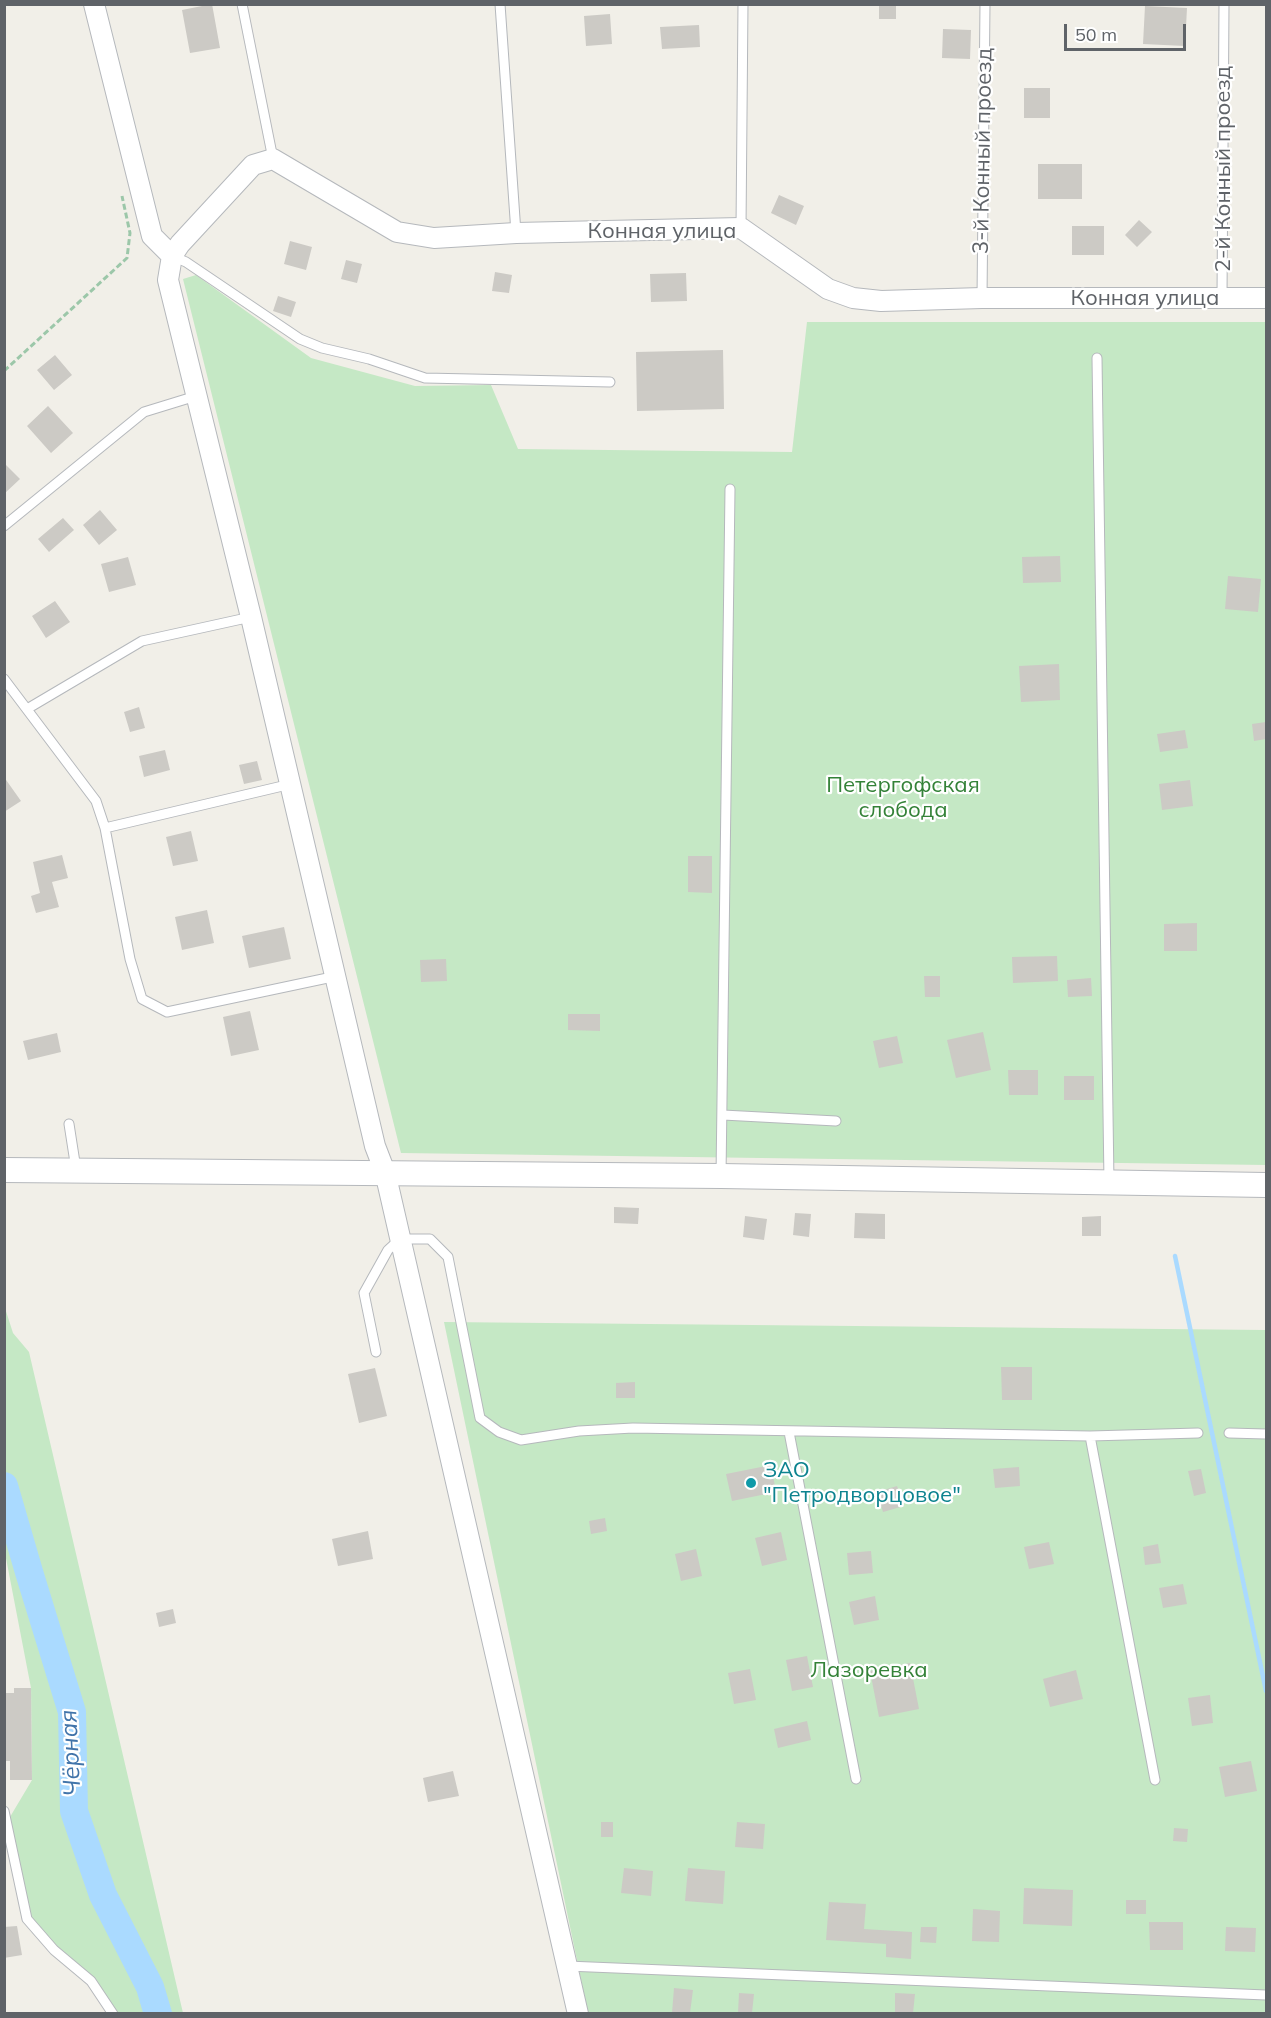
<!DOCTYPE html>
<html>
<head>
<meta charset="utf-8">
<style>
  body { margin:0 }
  #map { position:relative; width:1271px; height:2018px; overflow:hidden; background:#f1efe8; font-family:Mulish,sans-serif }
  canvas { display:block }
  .frame { position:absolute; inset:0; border:6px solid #5f6368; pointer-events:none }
  .scale { position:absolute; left:1064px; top:24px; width:122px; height:27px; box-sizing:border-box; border:3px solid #5f6368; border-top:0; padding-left:8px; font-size:18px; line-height:21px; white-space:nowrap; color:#5f6368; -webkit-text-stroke:4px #fff; paint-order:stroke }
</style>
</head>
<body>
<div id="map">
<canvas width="1271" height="2018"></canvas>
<div class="frame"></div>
<div class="scale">50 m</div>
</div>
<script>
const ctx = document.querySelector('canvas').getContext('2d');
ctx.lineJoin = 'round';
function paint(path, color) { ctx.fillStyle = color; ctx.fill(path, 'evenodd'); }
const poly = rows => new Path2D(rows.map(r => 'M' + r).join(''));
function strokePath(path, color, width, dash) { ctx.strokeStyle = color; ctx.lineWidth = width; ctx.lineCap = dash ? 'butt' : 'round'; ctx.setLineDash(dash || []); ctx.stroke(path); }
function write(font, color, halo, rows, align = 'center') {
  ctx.font = font + ' Mulish,sans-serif'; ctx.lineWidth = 4.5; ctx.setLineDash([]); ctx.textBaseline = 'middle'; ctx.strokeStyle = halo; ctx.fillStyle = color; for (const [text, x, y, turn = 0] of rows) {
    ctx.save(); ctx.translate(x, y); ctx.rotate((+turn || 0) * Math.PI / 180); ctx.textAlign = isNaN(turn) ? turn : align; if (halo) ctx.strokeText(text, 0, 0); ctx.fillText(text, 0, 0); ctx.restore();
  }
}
paint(poly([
  [196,275,311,358,415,386,491,385,518,449,792,452,807,322,1266,322,1266,1165,401,1153,183,279],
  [4,1305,13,1333,29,1352,183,2013,113,2013,91,1981,27,1919,7,1822,32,1780,31,1688,5,1553],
  [444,1322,1266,1330,1266,2013,588,2013]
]), '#c5e8c5');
strokePath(poly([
  [1175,1256,1266,1691]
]), '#aadaff', 4.5);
strokePath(poly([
  [4,1486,29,1572,72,1712,74,1811,103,1895,150,1987,158,2014]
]), '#aadaff', 28);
paint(poly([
  [212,4,220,48,190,53,182,10],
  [879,4,896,4,896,19,879,19],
  [1145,6,1187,8,1185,46,1143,44],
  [610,14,612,44,586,46,584,16],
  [699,25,700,47,662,49,660,27],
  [943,29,971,30,970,59,942,58],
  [1024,88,1050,88,1050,118,1024,118],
  [1038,164,1082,164,1082,199,1038,199],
  [779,195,804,206,796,225,771,213],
  [1139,220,1152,232,1137,247,1125,235],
  [1072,226,1104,226,1104,255,1072,255],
  [290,241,312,247,306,270,284,264],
  [346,260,362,264,357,283,341,279],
  [495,272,512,275,509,293,492,291],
  [686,273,687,301,651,302,650,274],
  [278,296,296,302,291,317,273,311],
  [723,350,724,409,637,411,636,352],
  [55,355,72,375,54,390,37,370],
  [48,406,73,433,51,453,27,426],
  [4,463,20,479,4,494],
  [100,510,117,530,99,545,83,525],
  [63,518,74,530,49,552,38,539],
  [1060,556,1061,582,1023,583,1022,557],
  [128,557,136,585,109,592,101,564],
  [1228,576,1261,579,1258,612,1225,609],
  [55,601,70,622,46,638,32,616],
  [1059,664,1060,700,1021,702,1019,666],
  [139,707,145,728,130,732,124,712],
  [1266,722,1266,739,1254,741,1252,724],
  [1185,730,1188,748,1160,752,1157,734],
  [165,750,170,770,144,777,139,756],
  [257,761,262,780,244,784,239,765],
  [4,777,21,801,4,812],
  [1190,780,1193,806,1162,810,1159,784],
  [191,831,198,861,173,866,166,837],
  [62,855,68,878,52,882,59,907,36,913,31,896,40,893,33,862],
  [688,856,712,856,712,893,688,892],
  [207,910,214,943,182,950,175,917],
  [1197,923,1197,951,1164,951,1164,924],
  [284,927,291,959,249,968,242,936],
  [1057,956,1058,981,1013,983,1012,957],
  [446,959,447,981,421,982,420,960],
  [924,976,940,976,940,997,925,997],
  [1091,978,1092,996,1068,997,1067,980],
  [250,1011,259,1050,231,1056,223,1017],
  [568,1014,600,1014,600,1031,568,1030],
  [983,1032,991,1070,956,1078,947,1040],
  [57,1033,61,1052,28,1060,23,1041],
  [897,1036,903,1063,879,1068,873,1041],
  [1008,1070,1038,1070,1038,1095,1009,1095],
  [1064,1076,1094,1076,1094,1100,1064,1100],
  [614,1207,639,1208,638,1224,614,1223],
  [795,1213,811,1214,809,1237,793,1235],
  [855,1213,885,1214,885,1239,854,1238],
  [745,1216,767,1219,764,1240,743,1237],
  [1101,1216,1101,1236,1082,1236,1082,1217],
  [1001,1367,1032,1367,1032,1400,1002,1400],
  [375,1368,387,1416,359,1423,348,1374],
  [635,1382,635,1398,616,1398,616,1383],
  [771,1465,776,1492,732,1501,726,1474],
  [1019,1467,1020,1486,995,1488,993,1469],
  [1201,1469,1206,1493,1194,1496,1188,1471],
  [897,1486,904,1506,883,1512,877,1492],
  [605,1518,607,1531,591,1534,589,1521],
  [368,1531,373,1559,338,1566,332,1539],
  [781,1532,787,1560,762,1566,755,1538],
  [1049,1542,1054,1564,1029,1569,1024,1547],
  [1158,1544,1161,1563,1145,1565,1143,1547],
  [696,1549,702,1576,681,1581,675,1554],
  [871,1551,873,1573,849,1575,847,1553],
  [1183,1584,1187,1604,1163,1608,1159,1588],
  [875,1596,879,1620,854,1625,849,1602],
  [173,1609,176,1623,159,1627,156,1613],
  [807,1656,813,1687,792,1691,786,1660],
  [910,1663,919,1709,879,1717,870,1671],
  [750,1669,756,1700,734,1704,728,1673],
  [1076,1670,1083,1699,1050,1707,1043,1679],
  [14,1688,31,1688,32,1780,10,1780,10,1761,4,1761,4,1693,14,1693],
  [1210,1695,1213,1723,1192,1726,1188,1698],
  [807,1721,811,1740,778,1748,774,1729],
  [1251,1761,1257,1791,1225,1797,1219,1767],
  [453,1771,459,1796,428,1802,423,1778],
  [601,1822,613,1822,613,1837,601,1837],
  [737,1822,765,1824,763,1849,735,1847],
  [1174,1828,1188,1829,1187,1842,1173,1841],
  [624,1868,653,1871,651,1896,621,1893],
  [688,1868,725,1871,723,1904,685,1901],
  [1024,1888,1073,1890,1072,1926,1023,1924],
  [1126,1900,1146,1900,1146,1914,1126,1914],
  [829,1902,866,1904,864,1929,912,1932,911,1959,886,1957,886,1944,826,1940],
  [973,1909,1000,1911,999,1942,972,1941],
  [1149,1922,1183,1922,1183,1950,1150,1950],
  [17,1926,22,1955,4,1958,4,1927],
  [921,1927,937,1927,936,1943,920,1942],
  [1226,1927,1256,1928,1255,1952,1225,1951],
  [674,1988,693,1990,690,2013,672,2013],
  [739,1993,754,1994,752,2013,738,2013],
  [895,1993,915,1994,913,2013,895,2013]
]), '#cccac5');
const service = poly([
  [242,4,273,159],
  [500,4,516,233],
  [741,228,743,4],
  [172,256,186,262,300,339,322,348,369,359,425,378,610,382],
  [1222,297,1224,4],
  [982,298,985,4],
  [1097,358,1109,1182],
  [4,526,144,412,196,396],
  [4,679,96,801,105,828,130,959,142,999,167,1012,337,976],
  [27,709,142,641,251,617],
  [105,828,291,784],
  [723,1115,836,1121],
  [69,1124,76,1169],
  [721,1176,730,489],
  [376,1352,364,1293,388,1250,400,1239,430,1239,448,1257,480,1418,499,1432,521,1440,579,1431,633,1428,1090,1436,1198,1433],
  [789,1432,856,1779],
  [1229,1433,1266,1434],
  [1090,1436,1155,1780],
  [4,1811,27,1919,54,1950,91,1981,113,2014],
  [567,1966,1266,1995]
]);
const minor = poly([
  [94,4,152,236,172,256,168,280,251,617,375,1146,385,1172,578,2014],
  [172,256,180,244,253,165,273,159,397,232,434,238,516,233,741,228,828,289,853,298,881,301,982,298,1266,298]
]);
const tertiary = poly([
  [4,1170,721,1176,1266,1185]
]);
strokePath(service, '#b5b8bc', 11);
strokePath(minor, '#b5b8bc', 22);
strokePath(tertiary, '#b5b8bc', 26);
strokePath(poly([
  [4,371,127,258,130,233,122,196]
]), '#9cc7a9', 3, [6, 3]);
strokePath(service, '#fff', 9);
strokePath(minor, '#fff', 20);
strokePath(tertiary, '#fff', 24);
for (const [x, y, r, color] of [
  [751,1483,6,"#0f9aa8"]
]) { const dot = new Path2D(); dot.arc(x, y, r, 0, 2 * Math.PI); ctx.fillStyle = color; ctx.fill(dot); strokePath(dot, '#fff', 2); }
write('22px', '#5f6368', '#fff', [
  ["3-й Конный проезд",983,151,-89],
  ["2-й Конный проезд",1223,169,-90],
  ["Конная улица",662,231],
  ["Конная улица",1145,298]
]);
write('22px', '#348238', '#fff', [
  ["Петергофская",903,785],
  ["слобода",903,810],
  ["Лазоревка",869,1670]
]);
write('22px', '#0d838f', '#fff', [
  ["ЗАО",763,1470],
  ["\"Петродворцовое\"",763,1495]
], 'left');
write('italic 24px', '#4174aa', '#fff', [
  ["Чёрная",71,1753,-93]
]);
</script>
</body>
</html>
